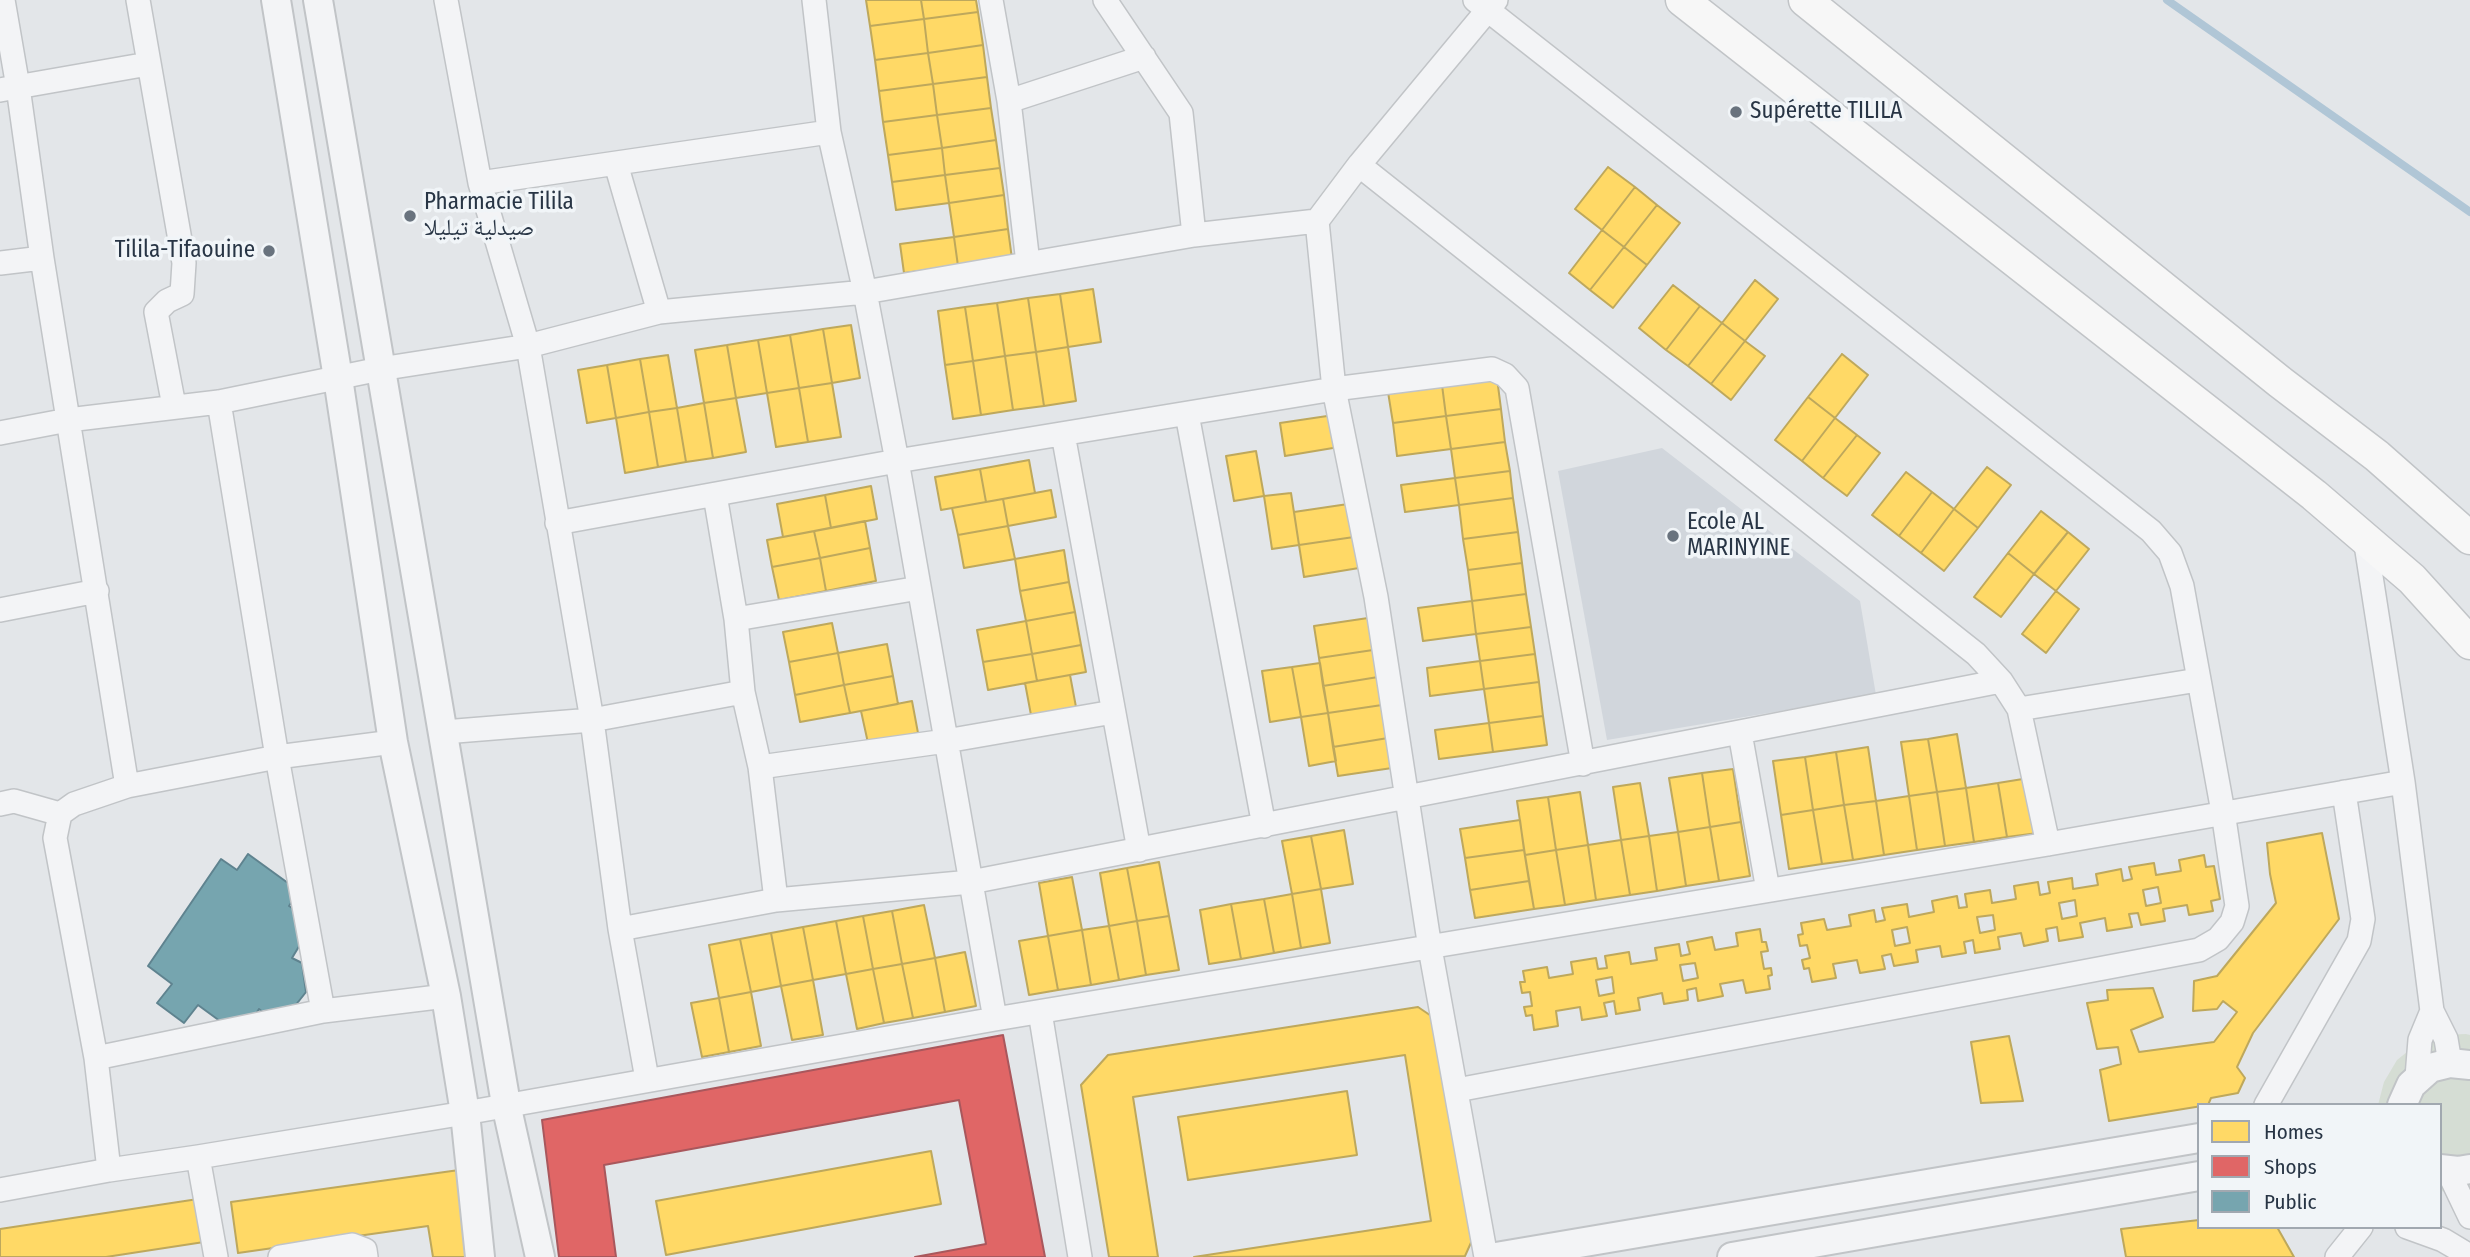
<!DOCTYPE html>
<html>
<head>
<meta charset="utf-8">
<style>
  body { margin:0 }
  #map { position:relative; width:2470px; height:1257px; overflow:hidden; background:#e3e6e9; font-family:"Fira Sans Condensed",sans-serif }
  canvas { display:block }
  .legend { position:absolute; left:2197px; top:1103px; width:245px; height:126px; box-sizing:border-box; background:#f1f5f8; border:2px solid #a1a8b0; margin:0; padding:9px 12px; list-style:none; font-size:21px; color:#283545 }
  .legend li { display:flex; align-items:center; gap:14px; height:35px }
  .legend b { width:35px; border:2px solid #a1a8b0 }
</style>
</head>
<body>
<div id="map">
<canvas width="2470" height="1257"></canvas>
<ul class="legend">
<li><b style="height:19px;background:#ffd966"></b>Homes</li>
<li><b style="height:19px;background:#e06666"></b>Shops</li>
<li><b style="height:19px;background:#76a5af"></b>Public</li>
</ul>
</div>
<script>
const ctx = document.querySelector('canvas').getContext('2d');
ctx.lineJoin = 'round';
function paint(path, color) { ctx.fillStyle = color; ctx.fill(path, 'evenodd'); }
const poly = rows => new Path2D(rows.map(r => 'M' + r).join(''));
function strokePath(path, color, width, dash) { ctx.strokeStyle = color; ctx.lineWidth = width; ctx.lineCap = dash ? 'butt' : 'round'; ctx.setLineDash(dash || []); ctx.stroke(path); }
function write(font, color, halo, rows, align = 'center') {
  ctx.font = font + ' "Fira Sans Condensed","Noto Naskh Arabic",sans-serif'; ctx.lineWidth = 7; ctx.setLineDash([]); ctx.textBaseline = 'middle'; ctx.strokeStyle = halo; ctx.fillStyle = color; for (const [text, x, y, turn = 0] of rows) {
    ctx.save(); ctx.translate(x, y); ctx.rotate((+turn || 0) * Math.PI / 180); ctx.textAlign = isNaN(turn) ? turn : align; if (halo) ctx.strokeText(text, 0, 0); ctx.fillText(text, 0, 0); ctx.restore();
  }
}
paint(poly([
  [1662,448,1860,601,1876,695,1607,740,1558,471]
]), '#d1d6dc');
paint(poly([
  [2466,1034,2470,1035,2470,1191,2461,1193,2440,1191,2440,1105,2378,1105,2384,1082,2397,1060,2417,1044,2441,1035]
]), '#d5ddd4');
const homes = poly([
  [866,0,921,0,924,19,870,26,866,0],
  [921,0,976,0,978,12,924,19,921,0],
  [978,12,983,45,928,53,924,19,978,12],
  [924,19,928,53,875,60,870,26,924,19],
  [983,45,987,77,933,84,928,53,983,45],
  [928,53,933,84,879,91,875,60,928,53],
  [987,77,991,108,937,115,933,84,987,77],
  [933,84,937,115,883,122,879,91,933,84],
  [991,108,996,140,942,148,937,115,991,108],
  [937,115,942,148,888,155,883,122,937,115],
  [996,140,1000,168,945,175,942,148,996,140],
  [942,148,945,175,892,182,888,155,942,148],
  [1608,167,1635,187,1602,230,1575,209,1608,167],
  [1000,168,1004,195,949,203,945,175,1000,168],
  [945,175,949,203,896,210,892,182,945,175],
  [1635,187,1657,205,1624,247,1602,230,1635,187],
  [1004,195,1008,229,954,237,949,203,1004,195],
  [1657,205,1680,223,1647,265,1624,247,1657,205],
  [1008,229,1012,259,958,266,954,237,1008,229],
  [1602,230,1624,247,1590,290,1569,273,1602,230],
  [954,237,958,266,904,273,900,244,954,237],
  [1624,247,1647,265,1613,308,1590,290,1624,247],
  [1755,280,1778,299,1745,341,1722,323,1755,280],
  [1673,285,1700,306,1666,350,1639,328,1673,285],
  [1093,289,1101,342,1068,347,1060,294,1093,289],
  [1060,294,1068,347,1036,352,1028,298,1060,294],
  [1028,298,1036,352,1005,356,997,303,1028,298],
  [997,303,1005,356,973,361,965,307,997,303],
  [1700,306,1722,323,1688,366,1666,350,1700,306],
  [965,307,973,361,945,365,938,311,965,307],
  [1722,323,1745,341,1711,384,1688,366,1722,323],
  [851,325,860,378,832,383,823,329,851,325],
  [823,329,832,383,799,388,790,335,823,329],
  [790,335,799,388,767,393,758,340,790,335],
  [758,340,767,393,736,398,727,345,758,340],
  [1745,341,1765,356,1731,400,1711,384,1745,341],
  [727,345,736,398,704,403,695,350,727,345],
  [1068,347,1076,401,1044,406,1036,352,1068,347],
  [1036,352,1044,406,1013,410,1005,356,1036,352],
  [1842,354,1868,375,1835,418,1808,397,1842,354],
  [668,355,677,408,649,412,640,359,668,355],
  [1005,356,1013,410,981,415,973,361,1005,356],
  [640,359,649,412,616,418,607,365,640,359],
  [973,361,981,415,953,419,945,365,973,361],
  [607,365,616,418,587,423,578,370,607,365],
  [1497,378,1501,409,1446,416,1442,385,1497,378],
  [832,383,841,437,808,442,799,388,832,383],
  [1442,385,1446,416,1393,423,1388,392,1442,385],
  [799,388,808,442,776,447,767,393,799,388],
  [1808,397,1835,418,1802,461,1775,440,1808,397],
  [736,398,746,452,713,458,704,403,736,398],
  [704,403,713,458,686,462,677,408,704,403],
  [677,408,686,462,658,467,649,412,677,408],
  [1501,409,1505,442,1451,449,1446,416,1501,409],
  [649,412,658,467,625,473,616,418,649,412],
  [1334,415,1339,447,1285,456,1280,423,1334,415],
  [1446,416,1451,449,1397,456,1393,423,1446,416],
  [1835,418,1857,435,1823,478,1802,461,1835,418],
  [1857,435,1880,453,1847,496,1823,478,1857,435],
  [1505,442,1510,471,1455,478,1451,449,1505,442],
  [1256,451,1264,496,1234,501,1226,456,1256,451],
  [1029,460,1035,493,986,502,980,469,1029,460],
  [1987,467,2011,485,1978,528,1954,509,1987,467],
  [980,469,986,502,941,510,935,477,980,469],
  [1510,471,1513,498,1459,505,1455,478,1510,471],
  [1906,472,1932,492,1899,536,1872,515,1906,472],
  [1455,478,1459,505,1405,512,1401,485,1455,478],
  [871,486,877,519,831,528,825,495,871,486],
  [1051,490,1056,517,1008,526,1003,499,1051,490],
  [1932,492,1954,509,1921,553,1899,536,1932,492],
  [1291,493,1299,545,1272,549,1264,496,1291,493],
  [825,495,831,528,783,537,777,504,825,495],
  [1513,498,1518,532,1463,539,1459,505,1513,498],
  [1003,499,1008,526,958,535,952,508,1003,499],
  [1348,504,1354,537,1299,545,1294,512,1348,504],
  [1954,509,1978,528,1944,571,1921,553,1954,509],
  [2041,511,2068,532,2034,574,2008,553,2041,511],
  [865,521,870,548,820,558,814,531,865,521],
  [1008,526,1015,559,964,568,958,535,1008,526],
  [814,531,820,558,772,567,767,540,814,531],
  [1518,532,1522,563,1468,570,1463,539,1518,532],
  [2068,532,2089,549,2056,591,2034,574,2068,532],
  [1354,537,1359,568,1304,577,1299,545,1354,537],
  [870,548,876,581,826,591,820,558,870,548],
  [1064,550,1069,582,1020,591,1015,559,1064,550],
  [2008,553,2034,574,2001,617,1974,597,2008,553],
  [820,558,826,591,779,600,772,567,820,558],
  [1522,563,1526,594,1472,601,1468,570,1522,563],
  [1069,582,1075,612,1026,621,1020,591,1069,582],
  [2056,591,2079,609,2046,653,2022,634,2056,591],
  [1526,594,1531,627,1476,634,1472,601,1526,594],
  [1472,601,1476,634,1423,641,1418,608,1472,601],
  [1075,612,1081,645,1032,654,1026,621,1075,612],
  [1368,618,1373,650,1319,658,1314,626,1368,618],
  [1026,621,1032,654,983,662,977,630,1026,621],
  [832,623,838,653,789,662,783,632,832,623],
  [1531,627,1535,654,1480,661,1476,634,1531,627],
  [887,644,893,676,844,685,838,653,887,644],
  [1081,645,1086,672,1037,681,1032,654,1081,645],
  [1373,650,1378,677,1323,686,1319,658,1373,650],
  [838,653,844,685,795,695,789,662,838,653],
  [1032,654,1037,681,988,690,983,662,1032,654],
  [1535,654,1539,682,1484,689,1480,661,1535,654],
  [1480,661,1484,689,1430,696,1427,668,1480,661],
  [1320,663,1328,713,1301,717,1292,667,1320,663],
  [1292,667,1301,717,1270,722,1262,671,1292,667],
  [1070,675,1076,707,1031,715,1025,683,1070,675],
  [893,676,898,704,850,713,844,685,893,676],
  [1378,677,1382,705,1328,713,1323,686,1378,677],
  [1539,682,1543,716,1489,723,1484,689,1539,682],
  [844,685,850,713,800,722,795,695,844,685],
  [912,701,918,733,868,743,861,711,912,701],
  [1382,705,1388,738,1333,747,1328,713,1382,705],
  [1328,713,1336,761,1309,766,1301,717,1328,713],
  [1543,716,1547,745,1493,752,1489,723,1543,716],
  [1489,723,1493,752,1439,759,1435,730,1489,723],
  [1957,734,1966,788,1937,792,1928,739,1957,734],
  [1388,738,1392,768,1338,776,1333,747,1388,738],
  [1928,739,1937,792,1909,796,1901,742,1928,739],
  [1868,747,1876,801,1844,805,1836,752,1868,747],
  [1836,752,1844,805,1813,810,1805,757,1836,752],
  [1805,757,1813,810,1781,815,1773,761,1805,757],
  [1733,769,1741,822,1710,827,1702,773,1733,769],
  [1702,773,1710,827,1678,832,1669,778,1702,773],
  [2029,778,2038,833,2007,837,1998,783,2029,778],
  [1640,783,1649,836,1621,840,1613,787,1640,783],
  [1998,783,2007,837,1974,842,1966,788,1998,783],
  [1966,788,1974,842,1945,846,1937,792,1966,788],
  [1580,792,1588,845,1556,850,1548,797,1580,792],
  [1937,792,1945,846,1917,850,1909,796,1937,792],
  [1909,796,1917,850,1884,855,1876,801,1909,796],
  [1548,797,1556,850,1525,855,1517,801,1548,797],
  [1876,801,1884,855,1853,860,1844,805,1876,801],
  [1844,805,1853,860,1822,864,1813,810,1844,805],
  [1813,810,1822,864,1789,869,1781,815,1813,810],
  [1520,820,1524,850,1465,858,1460,829,1520,820],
  [1741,822,1750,876,1719,881,1710,827,1741,822],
  [1710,827,1719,881,1686,886,1678,832,1710,827],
  [1344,830,1353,884,1321,889,1311,836,1344,830],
  [1678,832,1686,886,1657,891,1649,836,1678,832],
  [2322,833,2339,919,2253,1033,2237,1067,2245,1078,2238,1093,2211,1098,2208,1105,2109,1121,2100,1070,2121,1064,2118,1047,2097,1049,2087,1003,2108,1000,2107,990,2153,988,2163,1017,2131,1030,2139,1052,2214,1042,2237,1012,2223,1001,2217,1009,2193,1011,2194,981,2217,976,2276,903,2270,874,2267,843,2322,833],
  [1311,836,1321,889,1292,894,1282,841,1311,836],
  [1649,836,1657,891,1630,895,1621,840,1649,836],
  [1621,840,1630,895,1596,900,1588,845,1621,840],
  [1588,845,1596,900,1565,905,1556,850,1588,845],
  [1524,850,1529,881,1470,890,1465,858,1524,850],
  [1556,850,1565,905,1534,909,1525,855,1556,850],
  [2204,855,2206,867,2214,866,2220,899,2211,901,2213,911,2189,915,2187,905,2163,909,2165,921,2141,925,2138,913,2129,914,2132,927,2107,931,2105,918,2080,923,2083,937,2059,941,2057,927,2046,929,2048,941,2024,946,2021,933,1998,937,2000,949,1975,953,1973,940,1964,942,1966,953,1942,957,1940,946,1916,950,1918,962,1894,966,1891,954,1882,956,1885,969,1860,973,1857,960,1833,964,1836,978,1812,982,1809,968,1804,969,1802,960,1810,958,1807,945,1800,946,1798,935,1803,934,1801,923,1824,919,1827,930,1851,926,1849,915,1874,910,1876,922,1885,920,1882,908,1907,904,1909,917,1934,912,1932,901,1957,896,1959,908,1967,907,1965,894,1990,890,1992,903,2016,899,2014,886,2038,882,2040,895,2050,893,2048,882,2072,878,2073,889,2098,885,2096,874,2121,869,2123,881,2132,879,2129,867,2154,863,2156,875,2181,871,2179,860,2204,855],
  [2158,887,2161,903,2146,906,2143,890,2158,887],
  [2075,900,2077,916,2062,919,2059,903,2075,900],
  [1993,915,1995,930,1980,933,1977,917,1993,915],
  [1907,927,1910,943,1895,946,1892,930,1907,927],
  [1159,862,1169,916,1137,921,1127,868,1159,862],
  [1127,868,1137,921,1109,926,1100,873,1127,868],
  [1072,877,1082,930,1048,936,1039,883,1072,877],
  [1529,881,1534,909,1475,918,1470,890,1529,881],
  [1321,889,1330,943,1301,948,1292,894,1321,889],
  [1292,894,1301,948,1274,953,1264,899,1292,894],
  [1264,899,1274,953,1241,959,1231,904,1264,899],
  [1231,904,1241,959,1209,964,1200,910,1231,904],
  [924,905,935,958,902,964,892,911,924,905],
  [892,911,902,964,873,969,863,916,892,911],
  [863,916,873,969,846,974,836,921,863,916],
  [1169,916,1179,970,1146,975,1137,921,1169,916],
  [836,921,846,974,813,980,803,927,836,921],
  [1137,921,1146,975,1119,980,1109,926,1137,921],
  [1109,926,1119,980,1091,985,1082,930,1109,926],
  [803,927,813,980,781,986,771,933,803,927],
  [1760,929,1762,942,1766,942,1768,951,1761,952,1764,969,1771,968,1772,975,1768,976,1770,989,1746,993,1743,980,1720,984,1723,996,1698,1001,1696,988,1687,990,1688,1000,1664,1004,1662,993,1638,998,1640,1010,1616,1014,1614,1001,1604,1003,1607,1016,1582,1020,1580,1007,1556,1011,1558,1026,1534,1030,1532,1015,1526,1016,1524,1007,1532,1006,1530,992,1522,993,1520,982,1525,982,1523,971,1547,967,1549,978,1573,974,1571,962,1596,958,1598,969,1607,968,1605,956,1629,952,1631,964,1657,960,1655,948,1679,944,1681,956,1690,954,1687,942,1712,937,1715,950,1738,946,1736,933,1760,929],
  [1695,963,1698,978,1683,981,1680,965,1695,963],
  [1612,977,1614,993,1599,996,1596,980,1612,977],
  [1082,930,1091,985,1058,990,1048,936,1082,930],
  [771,933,781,986,751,992,740,939,771,933],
  [1048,936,1058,990,1029,995,1019,941,1048,936],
  [740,939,751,992,719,998,709,945,740,939],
  [965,952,976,1006,945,1012,935,958,965,952],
  [935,958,945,1012,913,1018,902,964,935,958],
  [902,964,913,1018,884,1023,873,969,902,964],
  [873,969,884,1023,857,1029,846,974,873,969],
  [813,980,823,1035,792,1040,781,986,813,980],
  [751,992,761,1046,729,1052,719,998,751,992],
  [719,998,729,1052,702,1057,691,1003,719,998],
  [1418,1007,1443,1024,1478,1227,1465,1256,1194,1257,1431,1221,1405,1055,1133,1097,1158,1257,1109,1257,1081,1085,1108,1055,1418,1007],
  [2009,1036,2023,1101,1981,1103,1971,1042,2009,1036],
  [1347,1091,1357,1155,1188,1180,1178,1117,1347,1091],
  [931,1151,941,1204,666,1255,656,1201,931,1151],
  [459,1170,472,1257,433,1257,428,1226,238,1253,231,1202,459,1170],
  [198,1199,204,1242,106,1257,0,1257,0,1229,198,1199],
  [2199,1220,2199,1227,2277,1227,2294,1257,2126,1257,2121,1229,2199,1220]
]);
paint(homes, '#ffd966');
strokePath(homes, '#bea85c', 2);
const shops = poly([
  [1003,1035,1045,1257,915,1257,986,1244,959,1100,604,1165,616,1257,559,1257,542,1120,1003,1035]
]);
paint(shops, '#e06666');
strokePath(shops, '#a9575c', 2);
const public = poly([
  [248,854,299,891,289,906,300,913,301,943,292,958,302,963,306,992,291,1011,270,1018,259,1009,251,1021,224,1024,198,1005,184,1023,157,1003,172,984,148,966,221,859,237,870,248,854]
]);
paint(public, '#76a5af');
strokePath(public, '#5f838f', 2);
strokePath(poly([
  [2167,0,2470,212]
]), '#b0c6d6', 8);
const minor = poly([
  [3,0,18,87,42,258,127,786,74,804,60,814,55,838,96,1058,109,1170],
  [138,0,184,263,182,294,167,301,156,312,174,406],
  [446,0,480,183,528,346,592,720,620,929,647,1079],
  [814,0,829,132,865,292,897,461,995,1019],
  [991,0,1009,101,1028,263],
  [1105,0,1181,113,1194,235],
  [0,90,148,64],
  [1009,101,1144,57],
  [616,164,659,312],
  [1359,165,1976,654,2001,681,2019,709,2048,844],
  [480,183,829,132],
  [1317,221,1359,165,1496,0],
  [0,263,42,258],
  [219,402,277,757,323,1011],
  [1187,414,1264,826],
  [0,433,68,420,219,402,380,369,528,346,659,312,865,292,1194,235,1317,221,1334,389,1376,597,1430,948,1486,1257],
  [1063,434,1139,850],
  [715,495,736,619,743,692,760,767,776,900],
  [557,523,897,461,1334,389,1492,369,1505,375,1517,388,1583,764],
  [2365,538,2403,782,2432,1011,2446,1039,2450,1063],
  [0,610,97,591],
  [736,619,919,588],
  [2019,709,2198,680],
  [444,732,592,720,743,692],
  [1740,733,1768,890],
  [760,767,946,741,1113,712],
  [127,786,277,757,393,742],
  [0,804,14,801,60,814],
  [620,929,776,900,971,882,2001,681],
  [1040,1012,1080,1257],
  [96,1058,323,1011,446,996],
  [2417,1077,2420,1040,2432,1011],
  [1457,1090,2199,950,2218,939,2232,922,2237,906,2223,812,2182,586,2170,553,2151,531,1475,0],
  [2266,1105,2359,941,2363,919,2344,792],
  [198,1157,216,1257],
  [2448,1171,2470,1217],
  [0,1190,109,1170,198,1157,465,1113,995,1019,2048,844,2403,782],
  [2407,1227,2443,1240,2470,1256],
  [280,1257,352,1245,365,1250,366,1257],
  [2337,1257,2361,1227]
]);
const tertiary = poly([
  [276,0,338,378,393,742,446,996,465,1113,480,1257],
  [318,0,506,1104,540,1257],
  [2402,1105,2411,1085,2430,1068,2450,1063,2470,1065],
  [2440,1169,2458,1171,2470,1169],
  [1496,1257,2199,1138],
  [1732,1257,2199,1176]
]);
const secondary = poly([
  [1682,0,2314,495,2412,579,2470,643],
  [1805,0,2280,382,2377,456,2470,538]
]);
strokePath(minor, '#c1c4c7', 26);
strokePath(tertiary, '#c1c4c7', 32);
strokePath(secondary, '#c1c4c7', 35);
strokePath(minor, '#f3f4f6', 23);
strokePath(tertiary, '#f3f4f6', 28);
strokePath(secondary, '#f7f7f7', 32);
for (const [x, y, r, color] of [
  [1736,112,7,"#69737e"],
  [410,216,7,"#69737e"],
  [269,251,7,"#69737e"],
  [1673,536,7,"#69737e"]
]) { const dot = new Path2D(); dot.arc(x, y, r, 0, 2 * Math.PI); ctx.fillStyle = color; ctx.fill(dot); strokePath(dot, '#f1f5f8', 2.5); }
write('23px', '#283545', '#f1f5f8', [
  ["Supérette TILILA",1750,112],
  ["Pharmacie Tilila",424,203],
  ["صيدلية تيليلا",424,229],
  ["Tilila-Tifaouine",255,251,"right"],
  ["Ecole AL",1687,523],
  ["MARINYINE",1687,549]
], 'left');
</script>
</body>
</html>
